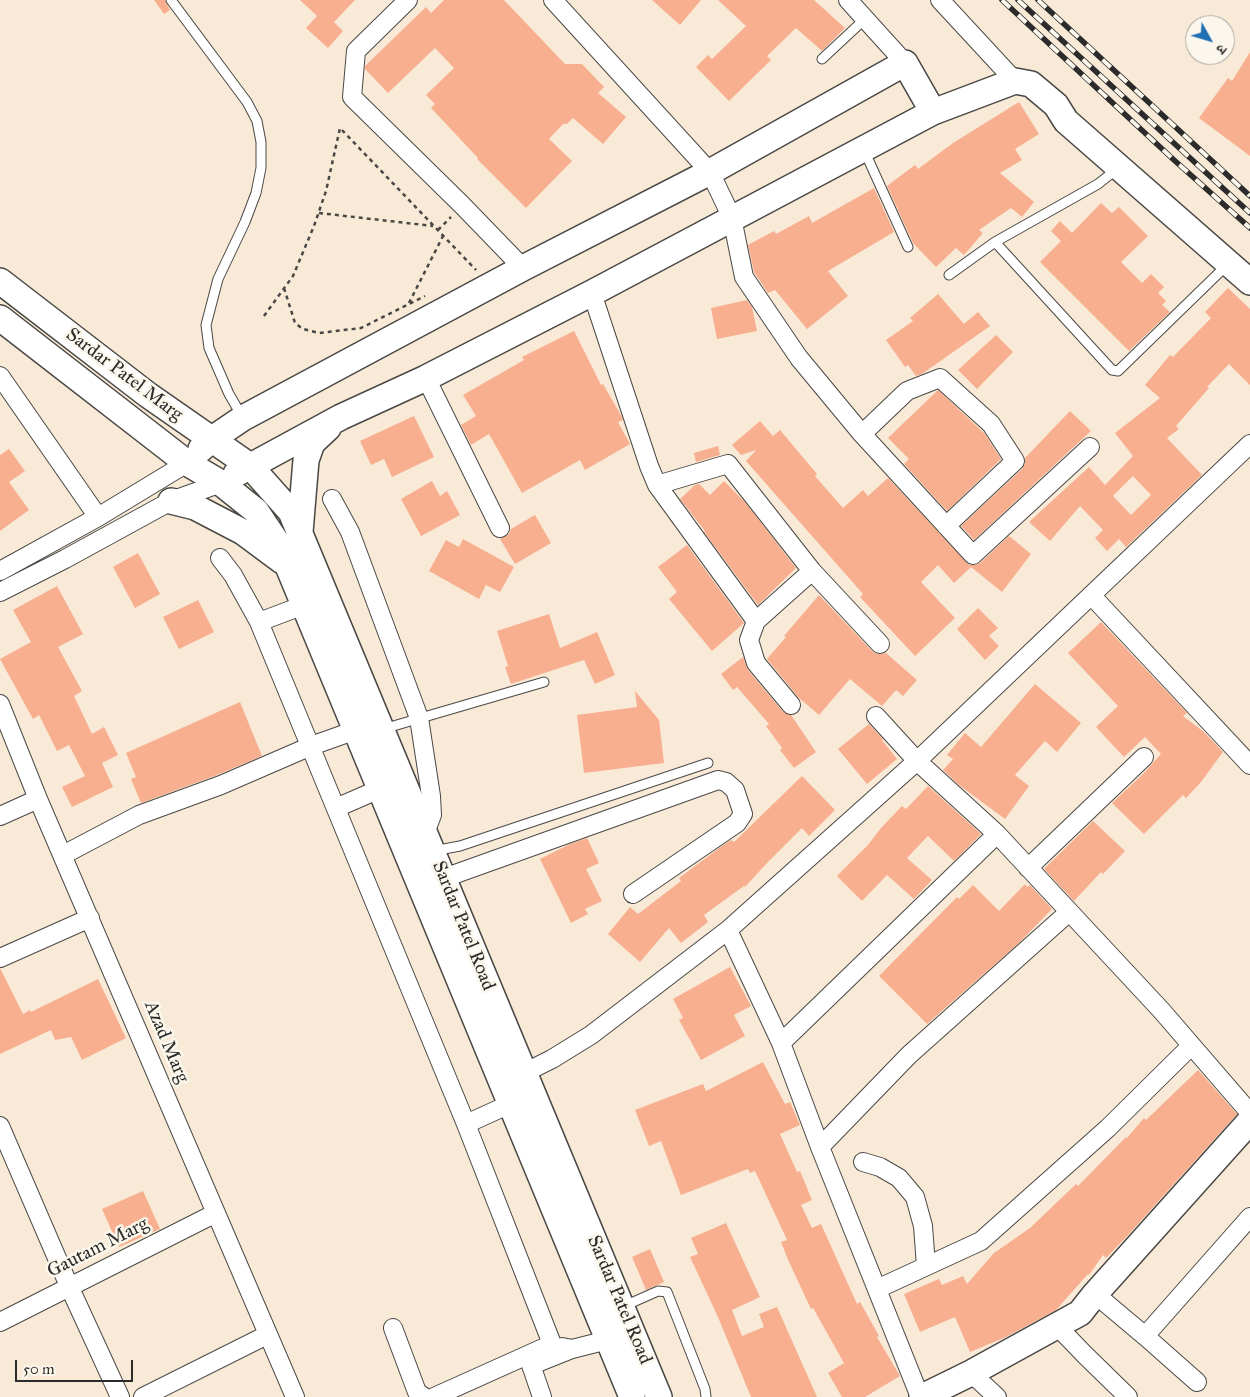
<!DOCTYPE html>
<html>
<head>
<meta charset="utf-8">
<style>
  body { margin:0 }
  #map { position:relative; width:1250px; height:1397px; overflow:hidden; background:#f8ead7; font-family:"IM FELL Great Primer","Noto Serif Devanagari",serif }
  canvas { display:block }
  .north { position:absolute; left:1185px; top:15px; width:50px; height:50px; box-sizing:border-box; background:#fbf7ec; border:1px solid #a8a59f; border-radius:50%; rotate:129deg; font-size:14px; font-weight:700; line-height:20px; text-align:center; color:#2b2b2b }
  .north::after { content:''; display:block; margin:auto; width:18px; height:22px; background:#1f6fb2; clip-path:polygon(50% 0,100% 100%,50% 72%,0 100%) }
  .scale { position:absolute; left:15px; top:1360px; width:118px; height:22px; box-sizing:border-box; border:2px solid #2b2b2b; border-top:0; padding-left:6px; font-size:15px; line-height:18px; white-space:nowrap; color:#2b2b2b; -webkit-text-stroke:4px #fbf7ec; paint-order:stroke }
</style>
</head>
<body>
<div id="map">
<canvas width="1250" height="1397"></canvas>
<div class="north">उ</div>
<div class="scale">50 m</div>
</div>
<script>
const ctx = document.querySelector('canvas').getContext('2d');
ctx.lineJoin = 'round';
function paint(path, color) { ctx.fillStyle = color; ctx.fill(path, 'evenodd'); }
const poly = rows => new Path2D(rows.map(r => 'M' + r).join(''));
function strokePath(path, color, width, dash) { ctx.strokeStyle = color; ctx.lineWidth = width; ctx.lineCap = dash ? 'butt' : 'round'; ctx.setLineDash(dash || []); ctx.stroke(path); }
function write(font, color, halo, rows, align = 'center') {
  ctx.font = font + ' "IM FELL Great Primer",serif'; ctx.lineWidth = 5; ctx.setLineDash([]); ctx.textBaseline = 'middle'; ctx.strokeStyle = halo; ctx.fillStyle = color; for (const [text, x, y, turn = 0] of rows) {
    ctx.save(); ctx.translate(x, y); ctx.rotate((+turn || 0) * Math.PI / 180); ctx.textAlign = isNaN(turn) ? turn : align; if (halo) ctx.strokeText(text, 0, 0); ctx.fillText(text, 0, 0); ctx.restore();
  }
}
paint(poly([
  [154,0,165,0,170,10,164,14],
  [300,0,355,0,334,22,343,31,328,48,306,28,317,16],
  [444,0,504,0,565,64,582,64,604,87,598,93,626,117,603,144,573,118,567,124,563,124,549,139,572,161,526,208,477,159,478,158,431,108,435,104,426,95,454,68,435,48,388,93,365,69,365,66,426,7,431,13],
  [652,0,701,0,680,25],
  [718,0,814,0,845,28,822,51,796,28,767,56,771,60,729,101,696,67,708,55,712,59,746,26],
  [1250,52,1250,156,1199,118,1228,78,1232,81],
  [1019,102,1039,134,1015,149,1022,160,1000,173,1034,202,1022,217,1011,208,979,230,983,233,964,255,956,248,936,267,913,243,887,186,915,165,918,169,953,143],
  [874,188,894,232,828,271,848,296,807,329,775,290,768,293,754,272,748,245,774,231,776,234,809,216,812,223],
  [1101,203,1112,213,1119,207,1148,236,1121,262,1142,283,1151,274,1164,287,1158,293,1166,301,1162,305,1170,312,1129,351,1040,262,1061,241,1051,231,1060,221,1072,233],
  [1228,288,1250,309,1250,385,1229,364,1207,387,1209,388,1176,426,1179,429,1167,438,1202,475,1126,547,1119,539,1107,551,1095,538,1103,530,1080,506,1050,541,1029,522,1089,467,1105,485,1133,456,1115,433,1160,398,1145,385,1170,355,1173,357,1211,318,1205,312],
  [1133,476,1151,495,1131,515,1113,496],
  [938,294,964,324,978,312,990,326,922,374,916,376,908,365,905,367,886,340,913,321,910,318],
  [747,300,752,307,757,331,717,339,711,308],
  [574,331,601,385,603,384,622,417,623,420,618,422,630,444,585,470,580,460,522,493,489,434,471,445,461,425,476,416,463,395,524,360,522,357],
  [996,335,1013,352,977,389,958,370],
  [938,390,985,434,1001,459,947,511,904,464,909,459,888,438],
  [1070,411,1091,431,974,540,961,526,1022,469,1025,464,1025,458],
  [414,416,434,457,392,477,384,459,371,465,360,441],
  [760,421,773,436,780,430,817,474,815,476,843,508,863,490,868,496,888,478,969,565,975,565,980,563,1009,536,1031,554,1002,592,971,567,954,583,938,565,921,582,955,618,915,656,860,597,863,594,746,461,756,450,741,455,732,445],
  [718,446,720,455,696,462,694,453],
  [9,449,25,471,9,482,29,510,0,531,0,455],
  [432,481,440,496,447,491,460,515,421,536,401,499],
  [724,481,745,502,796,568,758,605,704,532,705,531,680,499,695,485,699,484,710,495],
  [535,515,551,543,515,564,500,539,509,534,511,529],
  [463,539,514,567,500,592,486,585,479,599,429,571,446,540,459,547],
  [687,545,744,623,712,651,669,599,677,592,658,567],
  [138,553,160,594,135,608,113,567],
  [57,586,83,634,58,647,82,691,74,696,92,734,104,727,118,755,102,763,113,787,72,807,62,787,85,776,69,745,57,751,39,715,33,719,0,659,31,642,13,610],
  [819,595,872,651,877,654,886,653,917,680,903,696,896,690,882,706,850,679,819,715,798,697,767,659,786,637,784,636],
  [198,600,214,632,179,649,163,617],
  [978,608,998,628,989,636,999,646,985,660,957,629],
  [549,614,560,648,597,632,615,675,595,684,584,660,511,684,505,667,508,666,497,631],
  [1101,622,1187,713,1183,716,1204,732,1223,752,1201,782,1186,798,1183,795,1144,834,1112,803,1143,774,1161,754,1145,737,1124,757,1096,727,1118,706,1068,653],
  [743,657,748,670,783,712,791,715,816,752,794,768,780,750,782,748,766,726,769,724,737,687,733,690,721,674],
  [1035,684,1081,723,1057,752,1045,741,1015,775,1029,786,1005,819,959,785,943,770,953,759,947,755,965,733,981,747],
  [635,691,659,720,664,763,584,773,577,715,637,707],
  [240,702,262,756,217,775,141,803,131,779,136,777,126,753],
  [869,724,883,739,882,740,897,759,867,784,838,749],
  [802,776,835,810,809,836,802,828,766,864,745,887,744,886,704,915,708,922,681,943,669,928,640,962,608,934,630,907,638,914,681,881,679,878,722,846,731,840,734,842],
  [928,786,981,834,954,861,928,836,907,858,932,880,914,899,887,875,862,901,837,876,868,845,881,828,902,806,906,809],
  [1093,821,1125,851,1103,874,1101,872,1074,901,1044,869],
  [587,838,599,863,586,869,602,901,585,909,588,914,571,923,540,859,570,844],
  [1025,884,1027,887,1030,885,1052,909,1019,943,927,1024,879,976,957,897,959,899,973,885,999,911],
  [730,967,751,1006,734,1015,745,1036,701,1060,679,1020,683,1018,673,999],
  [0,968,23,1014,30,1010,31,1012,98,979,126,1038,82,1060,71,1037,55,1040,51,1030,0,1054],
  [763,1062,785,1104,790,1102,800,1125,780,1134,797,1172,800,1171,812,1200,801,1205,812,1228,821,1224,857,1304,860,1302,879,1336,877,1337,900,1376,865,1397,842,1397,828,1373,844,1363,813,1308,811,1309,789,1262,781,1242,787,1240,755,1171,750,1173,748,1169,681,1195,661,1141,649,1146,635,1110,703,1084,706,1091],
  [1198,1070,1237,1114,1128,1235,1106,1258,1103,1255,1089,1275,1088,1274,1056,1310,1006,1337,970,1352,955,1317,920,1332,904,1294,939,1279,942,1285,963,1276,967,1284,994,1253,1030,1228,1076,1184,1078,1186,1126,1137,1127,1138,1144,1118,1146,1120],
  [143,1191,160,1229,119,1247,102,1209],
  [726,1223,760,1297,732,1310,742,1336,764,1327,759,1314,777,1307,817,1397,751,1397,718,1317,690,1257,698,1254,691,1238],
  [650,1249,664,1282,646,1290,632,1257]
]), '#f8af90');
const lane = poly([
  [171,0,247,102,257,121,261,142,261,168,256,193,245,222,218,279,206,325,209,348,229,394,243,418],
  [822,59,866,18],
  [864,150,908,247],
  [995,242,1112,370,1118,371,1228,264],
  [949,275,995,242,1098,184,1117,169],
  [383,729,544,682],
  [433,851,460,846,708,763],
  [622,1307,658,1291,667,1292,705,1389,706,1397]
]);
const street = poly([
  [408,0,356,51,352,97,462,205,523,268],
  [553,0,710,172,732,218,744,277,799,358,862,434,973,555,1090,447],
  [848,0,905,63],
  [940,0,1015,81],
  [592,293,649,466,657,485,756,621,812,571],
  [0,376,98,517],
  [426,378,500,528],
  [862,434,907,391,940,378,991,424,1015,461,946,526],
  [657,485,728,464,812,571,880,644],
  [332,499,350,532,419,718,431,796,432,815,425,833],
  [220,558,233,575,259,622,466,1124,552,1344,434,1397],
  [0,571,98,517,187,463],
  [0,592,65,559,171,501,221,483],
  [1091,595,1250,765],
  [756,621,749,640,756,663,791,705],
  [259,622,304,605],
  [0,704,38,799,295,1397],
  [876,716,917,761,997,834,1161,1010,1250,1113],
  [336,808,391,784],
  [0,816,38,799],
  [63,855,139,815,221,785,311,746,356,730],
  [1028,868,1144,757],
  [444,878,718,780,726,782,735,790,743,814,737,823,633,894],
  [728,930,781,1043,820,1147,920,1397],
  [0,958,90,918],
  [781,1043,997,834],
  [524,1073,552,1059,591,1035,728,930,917,761,1250,444],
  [466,1124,510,1104],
  [0,1126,69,1286,120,1397],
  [820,1147,909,1055,1069,912],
  [863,1162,880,1167,899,1178,915,1197,923,1226,926,1266],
  [877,1289,981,1241,1108,1128,1191,1046],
  [1095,1294,1145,1336,1250,1217],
  [0,1322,216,1213],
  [1057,1326,1085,1355,1128,1397],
  [393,1328,417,1392,424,1397],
  [1145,1336,1197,1382],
  [562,1347,572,1349,608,1340],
  [537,1363,572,1349],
  [531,1365,542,1397],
  [971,1373,997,1397],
  [143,1397,267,1335]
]);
const secondary = poly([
  [0,281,148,395,250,466,291,512,659,1397],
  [0,318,187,463,221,483,256,511,280,547,632,1397],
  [201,449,212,439,243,418,523,268,710,172,905,63,933,112],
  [236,474,341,417,426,378,592,293,933,112,1015,81,1031,84,1056,105,1066,121,1250,282],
  [171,501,195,507,243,532,282,561],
  [300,532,306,460,312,443,328,428],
  [922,1397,971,1373,1080,1313,1095,1294,1250,1121]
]);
strokePath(lane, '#4a4845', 11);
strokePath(street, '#4a4845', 20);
strokePath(secondary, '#4a4845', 28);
strokePath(poly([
  [319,213,433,226],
  [438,230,451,217],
  [284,288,295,323,303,329,319,333,361,328,425,296],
  [409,303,443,236],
  [264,316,293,276,314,226,326,191,340,128,476,270]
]), '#4a4845', 2.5, [4, 4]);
strokePath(lane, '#fff', 9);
strokePath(street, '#fff', 18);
strokePath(secondary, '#fff', 25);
const rail = poly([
  [1002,0,1174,160,1250,228],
  [1018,0,1250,213],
  [1038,0,1250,196]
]);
strokePath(rail, '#2b2b2b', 5.5);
strokePath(rail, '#fbf7ec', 4, [11]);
write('19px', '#2b2b2b', '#fbf7ec', [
  ["Sardar Patel Marg",124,375,37],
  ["Sardar Patel Road",463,926,68],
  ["Azad Marg",166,1042,67],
  ["Gautam Marg",98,1248,-27],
  ["Sardar Patel Road",619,1300,67]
]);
</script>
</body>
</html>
